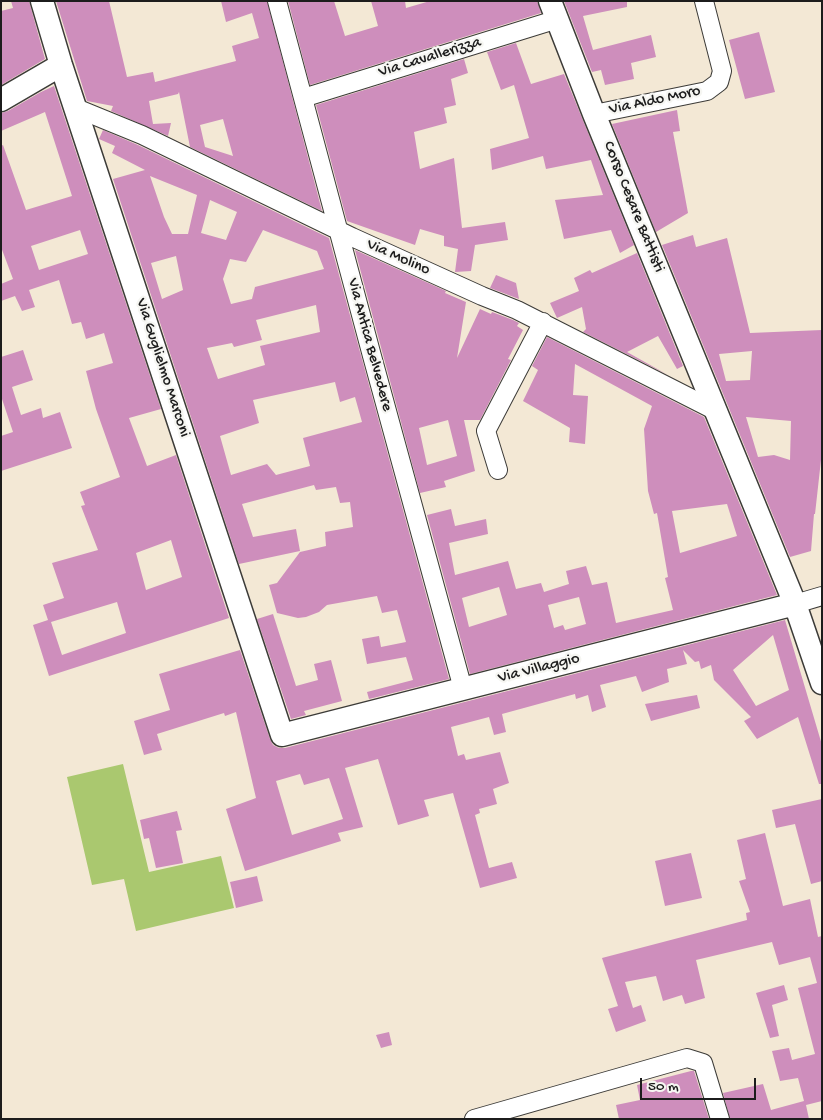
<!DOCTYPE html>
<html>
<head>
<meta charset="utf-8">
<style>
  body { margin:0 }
  #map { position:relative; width:823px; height:1120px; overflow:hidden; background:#f3e8d5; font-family:"Gochi Hand",sans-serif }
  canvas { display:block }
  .frame { position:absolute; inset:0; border:2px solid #1c1c1c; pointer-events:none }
  .scale { position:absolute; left:640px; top:1078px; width:116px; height:22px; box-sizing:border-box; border:2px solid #1c1c1c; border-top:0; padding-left:6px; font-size:15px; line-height:18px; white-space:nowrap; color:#1c1c1c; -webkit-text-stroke:4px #f6f6f2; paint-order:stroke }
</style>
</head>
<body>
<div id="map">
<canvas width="823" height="1120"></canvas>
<div class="frame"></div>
<div class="scale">50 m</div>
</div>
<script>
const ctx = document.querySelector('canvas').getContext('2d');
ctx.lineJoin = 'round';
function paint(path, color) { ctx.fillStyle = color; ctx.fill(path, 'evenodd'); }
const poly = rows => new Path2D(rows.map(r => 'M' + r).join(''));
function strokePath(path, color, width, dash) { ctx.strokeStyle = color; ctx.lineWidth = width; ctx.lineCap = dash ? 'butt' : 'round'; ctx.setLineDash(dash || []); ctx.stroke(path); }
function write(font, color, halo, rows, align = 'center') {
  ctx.font = font + ' "Gochi Hand",sans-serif'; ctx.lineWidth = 4.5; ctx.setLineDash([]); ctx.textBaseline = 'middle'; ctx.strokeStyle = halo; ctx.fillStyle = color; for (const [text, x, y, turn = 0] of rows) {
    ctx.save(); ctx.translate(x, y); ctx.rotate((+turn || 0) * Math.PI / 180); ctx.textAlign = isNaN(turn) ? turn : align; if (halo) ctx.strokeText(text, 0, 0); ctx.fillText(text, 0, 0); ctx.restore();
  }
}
paint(poly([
  [123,764,149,872,221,856,234,908,136,931,124,879,92,885,67,777]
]), '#aac86f');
paint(poly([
  [11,1,29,1,45,59,1,85,1,11,13,8],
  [56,1,109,1,127,77,153,72,155,82,236,61,232,46,259,38,252,13,226,22,221,1,267,1,322,211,190,147,179,92,178,94,149,101,153,124,171,123,168,136,111,111,113,106,87,101],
  [223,119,233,156,205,147,200,125],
  [288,1,334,1,345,36,378,26,371,1,405,1,406,8,430,1,537,1,541,13,310,85],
  [564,1,627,1,627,7,583,16,593,50,651,35,656,57,631,63,634,79,605,85,601,70,592,72],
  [759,32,775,92,745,99,729,40],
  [516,43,531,84,564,74,634,245,620,253,611,230,564,239,555,200,603,195,591,160,546,169,543,156,492,170,490,149,529,138,514,85,501,90,487,52],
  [464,59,468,73,451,79,456,105,444,108,447,123,414,132,420,169,454,158,462,228,505,222,508,240,475,245,471,271,455,272,458,249,444,246,444,236,420,229,415,245,347,221,316,105],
  [54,86,161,409,129,418,147,466,176,455,229,618,49,676,33,625,48,620,43,605,64,598,52,563,98,550,81,506,85,505,80,492,120,477,96,409,86,371,113,363,104,333,86,339,81,322,72,324,59,280,29,290,35,307,22,311,15,296,1,301,1,284,13,279,1,247,1,146,3,145,26,210,72,196,45,112,1,131,1,113,8,111,41,92],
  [80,230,88,254,39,270,31,246],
  [171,540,182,577,146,590,136,553],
  [117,602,126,633,62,655,51,622],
  [677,110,680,131,673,132,688,213,656,232,612,124],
  [103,130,138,145,329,238,449,679,369,699,367,692,413,680,406,657,367,664,362,639,379,636,381,647,406,642,397,610,382,613,377,596,327,605,319,612,306,617,298,618,277,613,269,585,277,583,300,552,326,546,325,532,353,527,350,502,340,503,336,487,316,490,314,485,242,504,253,537,296,529,300,551,239,564,113,179,145,170,112,153,115,146,99,139],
  [150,176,197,195,188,234,172,234,164,217],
  [210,200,237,212,226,240,201,233],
  [263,230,317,251,324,269,255,287,252,299,231,304,223,279,230,259,246,262],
  [176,256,183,290,162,299,151,263],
  [316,305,320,332,260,346,265,365,218,379,207,348,232,343,234,347,262,340,256,320],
  [335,382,340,402,355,397,362,422,303,438,310,466,276,475,267,464,231,475,220,436,259,423,253,400],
  [693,235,696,247,727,238,750,333,822,330,822,451,815,514,814,514,811,551,790,557,662,245],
  [752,351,750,380,726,381,719,354],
  [746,417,791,421,790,460,774,455,758,457],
  [355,250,446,291,445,293,466,302,457,358,480,309,491,314,492,312,513,320,519,323,517,326,523,330,508,359,511,360,480,420,464,420,475,471,444,481,446,487,420,493],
  [448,420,457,456,427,465,419,428],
  [637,253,683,366,677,369,658,336,627,352,668,375,583,332,586,329,582,307,557,318,550,303,579,291,574,278,590,270,592,273],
  [496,275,516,283,519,299,490,288],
  [547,337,704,417,777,595,470,674,427,515,451,509,455,526,486,519,488,534,449,543,455,575,508,561,516,589,541,583,544,592,569,584,566,571,586,566,592,585,607,582,616,623,673,610,665,578,668,577,657,513,654,514,648,491,644,429,652,406,575,364,573,395,588,396,585,444,569,442,570,428,523,401,538,370,532,366],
  [727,504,737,536,680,553,672,511],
  [499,587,507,615,469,627,462,598],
  [579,597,586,624,565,630,563,625,554,628,548,605],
  [23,350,33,380,12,387,21,415,41,408,43,418,60,412,72,448,1,471,1,436,13,432,1,396,1,357],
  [273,614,296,686,318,680,314,664,331,660,342,701,304,711,306,715,291,719,257,619],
  [785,620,822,745,822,784,819,784,798,717,757,739,744,721,751,717,714,680,711,665,701,669,699,661,695,662,683,650,687,664,667,669,669,682,642,692,636,676,600,685,606,707,592,712,588,695,576,699,575,694,502,714,506,732,494,735,489,717,451,727,458,756,464,754,466,760,500,752,509,783,493,789,497,804,479,809,480,813,475,815,489,868,512,862,517,878,480,888,453,793,424,800,429,816,398,825,378,759,345,768,363,827,338,833,341,841,245,871,226,809,256,798,236,712,225,716,224,713,157,734,162,750,144,755,134,721,170,710,159,674,240,650,270,739,273,745,279,748,285,748],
  [773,635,789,690,756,706,733,670],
  [300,774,304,785,329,778,343,819,292,835,276,781],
  [697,695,700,708,651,721,645,704],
  [822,799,822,881,811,884,795,824,776,828,772,810],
  [177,811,182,830,176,831,183,863,156,868,149,838,144,839,140,820],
  [765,833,783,906,810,899,818,937,822,936,822,1101,806,1105,809,1119,730,1119,723,1093,763,1084,771,1110,804,1101,798,1078,780,1081,772,1051,789,1048,792,1060,815,1054,798,988,817,983,810,957,779,965,772,942,696,960,705,998,685,1004,682,995,663,1001,656,976,625,982,633,1008,641,1005,646,1021,616,1032,608,1009,618,1006,602,958,747,920,746,913,750,912,739,881,746,879,737,840],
  [691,853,702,898,665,906,655,861],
  [257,876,263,901,236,908,230,882],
  [784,985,788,1000,772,1005,779,1036,770,1038,756,993],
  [389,1032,392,1045,381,1048,376,1035],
  [691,1071,694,1071,709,1119,619,1119,616,1105,640,1100,637,1085]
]), '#ce8ebc');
const minor = poly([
  [277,1,372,356,463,689],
  [303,98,558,19],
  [76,108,142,135,352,237,482,296,517,310,718,412],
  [594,114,707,91,719,82,722,71,704,1],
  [498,470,486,431,543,322],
  [795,604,822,596],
  [474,1119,687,1058,703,1063,720,1119]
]);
const tertiary = poly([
  [42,1,61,65,282,735,795,604],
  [550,1,594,114,795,604,822,683],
  [1,100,61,65]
]);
strokePath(minor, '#3c3b38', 20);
strokePath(tertiary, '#3c3b38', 25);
strokePath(minor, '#fff', 18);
strokePath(tertiary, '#fff', 22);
write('16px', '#1c1c1c', '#f6f6f2', [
  ["Via Cavallerizza",430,58,-17],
  ["Via Aldo Moro",655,101,-12],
  ["Corso Cesare Battisti",633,207,68],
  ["Via Molino",398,258,24],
  ["Via Antica Belvedere",369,345,75],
  ["Via Guglielmo Marconi",162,368,72],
  ["Via Villaggio",539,669,-14]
]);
</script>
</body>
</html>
